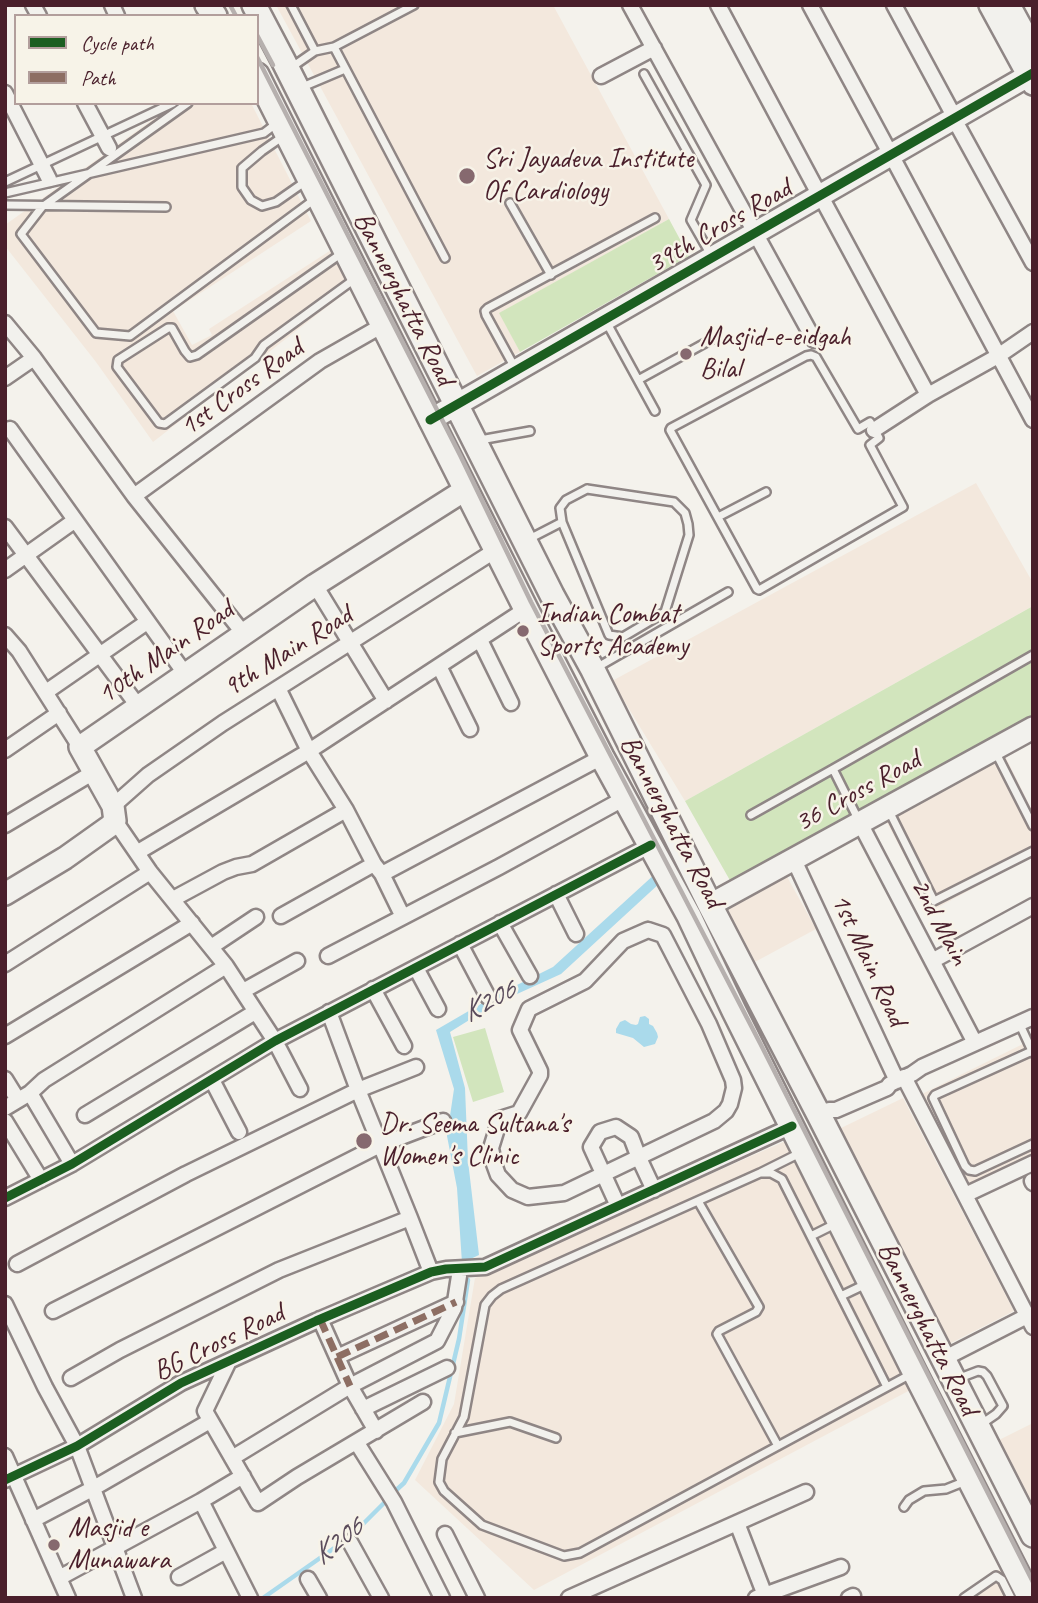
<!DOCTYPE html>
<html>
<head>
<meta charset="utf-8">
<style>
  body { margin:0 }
  #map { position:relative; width:1038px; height:1603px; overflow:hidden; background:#f4f2ec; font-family:Caveat,sans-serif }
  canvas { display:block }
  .frame { position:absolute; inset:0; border:7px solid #4a1f2b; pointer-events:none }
  .legend { position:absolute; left:14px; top:14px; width:245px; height:91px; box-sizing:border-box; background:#f7f3e8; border:2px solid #b29e9c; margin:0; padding:9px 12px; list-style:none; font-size:21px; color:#4a1f2b }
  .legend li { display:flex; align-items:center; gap:14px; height:35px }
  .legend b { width:35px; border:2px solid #b29e9c }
</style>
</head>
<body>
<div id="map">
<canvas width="1038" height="1603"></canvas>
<div class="frame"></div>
<ul class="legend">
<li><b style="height:9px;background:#1b5e20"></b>Cycle path</li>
<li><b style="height:9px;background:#8d6e63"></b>Path</li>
</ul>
</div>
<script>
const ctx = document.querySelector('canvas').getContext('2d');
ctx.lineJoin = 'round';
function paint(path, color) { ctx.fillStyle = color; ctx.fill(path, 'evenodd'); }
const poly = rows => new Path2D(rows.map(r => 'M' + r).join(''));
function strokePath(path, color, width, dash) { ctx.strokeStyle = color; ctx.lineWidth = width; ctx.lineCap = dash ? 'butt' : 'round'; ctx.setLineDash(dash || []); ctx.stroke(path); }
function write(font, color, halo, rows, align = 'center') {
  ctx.font = font + ' Caveat,sans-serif'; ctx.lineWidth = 5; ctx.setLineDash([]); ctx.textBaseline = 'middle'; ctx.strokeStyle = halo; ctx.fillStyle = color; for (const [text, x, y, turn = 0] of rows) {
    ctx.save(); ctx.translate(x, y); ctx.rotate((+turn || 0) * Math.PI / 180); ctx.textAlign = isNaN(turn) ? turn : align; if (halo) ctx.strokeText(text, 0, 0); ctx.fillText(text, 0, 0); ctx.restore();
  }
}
paint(poly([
  [276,5,553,5,669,219,500,313,520,352,477,376],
  [176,103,251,103,311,221,173,311,192,345,212,335,209,329,331,250,350,289,153,442,96,362,5,246,5,225],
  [976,483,1033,583,1033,606,685,801,612,681],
  [1003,752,1033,812,1033,856,933,910,884,817],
  [785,873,816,929,753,963,723,907],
  [1033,1039,1033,1155,967,1186,922,1094],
  [903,1098,1014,1311,949,1344,839,1129],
  [790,1139,914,1388,534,1590,415,1480,454,1404,475,1278],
  [1033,1423,1033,1504,999,1440],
  [1004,1566,1019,1598,960,1598]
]), '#f3e8dd');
paint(poly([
  [669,219,689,256,520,352,499,313],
  [1033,606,1033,715,732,884,685,801],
  [485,1028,504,1092,473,1102,453,1037]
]), '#d2e5bd');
paint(poly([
  [656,873,661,882,561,974,495,1004,450,1032,465,1088,468,1161,479,1255,462,1263,457,1188,447,1136,454,1089,436,1030,491,998,553,967],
  [645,1016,649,1019,649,1024,653,1026,657,1033,658,1037,655,1044,644,1047,633,1038,616,1033,616,1029,620,1022,625,1020,631,1024,636,1025,638,1024,640,1017]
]), '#aadaeb');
strokePath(poly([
  [393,1493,404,1483,439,1423,459,1339,468,1280],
  [263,1598,350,1537,387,1500]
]), '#aadaeb', 4.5);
const lane = poly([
  [291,5,315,51,292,67],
  [334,47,445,258],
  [315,51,334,47,414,5],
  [644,74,706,185,691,220,711,255],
  [300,88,345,69],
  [188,103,42,207,21,234,96,333,130,336,315,199],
  [285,135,262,151,242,168,242,187,251,200,262,206,276,202,306,181],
  [5,182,173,103],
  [5,193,264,133,277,123],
  [510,203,551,275],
  [5,205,166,207],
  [342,253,197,355,190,357,185,351,172,328,168,328,118,360,117,367,159,423,165,424,255,358,264,345,356,278],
  [609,327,655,411],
  [811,355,816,357,858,429,870,422,879,438,870,445,903,507,759,590,757,589,670,430,671,428,806,356,811,355],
  [515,368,486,315,485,311,488,308,655,218],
  [638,380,716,337],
  [480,440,530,431],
  [587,489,674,502,685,513,688,524,689,535,665,612,623,637,609,635,562,522,560,508,566,500,587,489],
  [718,517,766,492],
  [529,539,562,522],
  [596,668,728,592],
  [996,753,1033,826],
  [833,769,1033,655],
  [888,809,934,901,1033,851],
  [751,815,833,769,858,819],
  [1021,1027,1033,1053],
  [1032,1051,935,1095,933,1098,965,1166,969,1170,975,1171,1033,1144],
  [802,1152,760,1173,501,1289,492,1296,485,1305,464,1417,442,1459,439,1482,444,1491,482,1525,564,1556,580,1553,911,1374],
  [761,1173,771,1173,782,1179,887,1387],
  [698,1201,759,1307,756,1312,719,1331,717,1334,778,1446],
  [811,1236,835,1224],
  [841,1296,866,1284],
  [957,1379,978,1371,983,1372,987,1376,1003,1406,996,1414,980,1425],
  [455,1433,510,1422,556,1438],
  [904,1507,909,1500,924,1491,946,1489,966,1481],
  [964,1598,996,1576,1002,1580,1011,1598]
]);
const street = poly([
  [33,5,39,16],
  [112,5,117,16],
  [630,5,814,340],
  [718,5,820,196],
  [810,5,891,155],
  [894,5,955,118],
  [601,76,654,48],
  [5,93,49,179],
  [85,103,109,148],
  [959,128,1033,263],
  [896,164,1033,420],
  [825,204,928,395],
  [5,323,34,358,134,496,244,634],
  [5,378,34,358],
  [10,429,186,675],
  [874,430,928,395,998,356,1033,332],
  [134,496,320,361,383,325],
  [5,527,138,706],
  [5,570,74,521],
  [315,585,386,701],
  [5,635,19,651,80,747],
  [480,640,511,703],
  [439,666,470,729],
  [278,688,309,751,346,810,374,864,382,874,403,917],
  [46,692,147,622],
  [5,750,59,713],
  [113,806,148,775,223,723,496,550],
  [115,821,150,872,226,966,275,1041,300,1089],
  [860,823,975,1043],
  [5,825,94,772],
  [138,852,309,751,526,609],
  [794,860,897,1081],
  [382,874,602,757],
  [556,894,576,934],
  [173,899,223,872,236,867,252,864,346,810],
  [281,916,374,864],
  [500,923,530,976],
  [648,930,663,935,709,1024,733,1080,734,1088,730,1104,726,1111,714,1121,564,1193,528,1197,512,1190,498,1175,494,1164,491,1148,500,1119,519,1113,540,1075,540,1071,520,1030,529,1009,585,981,623,941,648,930],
  [460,944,488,997],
  [211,947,256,917],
  [328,956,499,867,625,798],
  [932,961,1033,906],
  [5,964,150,872],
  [416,968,438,1009],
  [373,989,404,1046],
  [243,991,297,961],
  [329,1012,358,1090,410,1218,431,1272],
  [5,1036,192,923],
  [904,1077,1033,1327],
  [5,1079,18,1100],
  [212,1080,239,1132],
  [30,1093,72,1164],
  [5,1108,30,1093,44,1080,226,966],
  [829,1110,836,1110,887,1088,890,1084,912,1074,922,1067,1033,1017],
  [85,1115,255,1012],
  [5,1121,41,1180],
  [1032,1181,1033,1183],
  [965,1195,1033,1163],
  [5,1198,72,1164,275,1041,651,845],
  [618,1206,591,1147,600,1132,616,1127,631,1137,639,1158,654,1190],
  [17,1264,186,1174,358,1090,416,1067],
  [5,1304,45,1387,77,1446,134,1598],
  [53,1311,380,1145,443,1121],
  [320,1319,350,1386,376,1431],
  [337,1357,456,1302],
  [943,1359,1027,1316],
  [229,1361,205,1411,258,1503,297,1477,423,1402],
  [71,1378,120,1350,279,1270,410,1218],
  [363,1409,447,1368],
  [357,1443,394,1502,442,1598],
  [5,1456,68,1598],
  [232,1458,350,1386,437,1341,454,1308,459,1276],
  [5,1480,77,1446,181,1383,316,1321,431,1272,446,1269,485,1267,792,1126],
  [201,1501,250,1598],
  [33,1520,92,1489,210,1421],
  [737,1523,766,1598],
  [445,1534,477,1598],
  [350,1542,381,1598],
  [179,1577,226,1551],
  [59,1578,201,1501,243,1476],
  [308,1579,319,1598],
  [569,1598,806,1492],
  [756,1598,841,1567],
  [849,1598,853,1596]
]);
const secondary = poly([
  [990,5,1033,84],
  [1009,5,1033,49],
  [430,420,1033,73],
  [5,894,65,858,110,826,115,821,113,806,80,747,315,585,465,490],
  [710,905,1033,728]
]);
const primary = poly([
  [207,5,215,16],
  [254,5,283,60,552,595,593,670,710,905,819,1115,1033,1535],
  [257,75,526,609,602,757,689,916,734,1011,915,1373,1030,1598]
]);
strokePath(lane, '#8f8685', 12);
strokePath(street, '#8f8685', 19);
strokePath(secondary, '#8f8685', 26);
strokePath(primary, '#8f8685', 28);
strokePath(lane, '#f2f1ed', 7);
strokePath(street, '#f2f1ed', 14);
strokePath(secondary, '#f2f1ed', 21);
strokePath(primary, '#f2f1ed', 23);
strokePath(poly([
  [230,5,236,16],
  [257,35,273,65],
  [257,57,460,455,531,602,760,1043,1033,1582]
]), '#b6b0ae', 4.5);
strokePath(poly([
  [320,1319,350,1386],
  [337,1357,456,1302]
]), '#8d6e63', 7, [14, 7]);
strokePath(poly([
  [430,420,1033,73],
  [5,1198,72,1164,275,1041,651,845],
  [5,1480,77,1446,181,1383,316,1321,431,1272,446,1269,485,1267,792,1126]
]), '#1b5e20', 9);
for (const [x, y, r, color] of [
  [467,176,9,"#86696f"],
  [686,354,7,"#86696f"],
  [523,631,7,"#86696f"],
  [364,1141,9,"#86696f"],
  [54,1545,7,"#86696f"]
]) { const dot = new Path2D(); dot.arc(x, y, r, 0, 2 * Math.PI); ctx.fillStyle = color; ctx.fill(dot); strokePath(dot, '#f7f3e8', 2.5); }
write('28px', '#4a1f2b', '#f7f3e8', [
  ["Sri Jayadeva Institute",483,160],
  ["Of Cardiology",483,192],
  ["Masjid-e-eidgah",700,338],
  ["Bilal",700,370],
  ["Indian Combat",537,615],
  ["Sports Academy",537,647],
  ["Dr. Seema Sultana's",380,1125],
  ["Women's Clinic",380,1157],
  ["Masjid e",68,1529],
  ["Munawara",68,1561]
], 'left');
write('28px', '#4a1f2b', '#f7f3e8', [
  ["39th Cross Road",720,227,-30],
  ["Bannerghatta Road",403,299,63],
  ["1st Cross Road",242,388,-36],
  ["9th Main Road",288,652,-32],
  ["10th Main Road",166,653,-35],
  ["36 Cross Road",858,792,-29],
  ["Bannerghatta Road",671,822,62],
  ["2nd Main",939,922,62],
  ["1st Main Road",868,960,65],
  ["Bannerghatta Road",927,1329,63],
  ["BG Cross Road",219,1343,-26]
]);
write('italic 30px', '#5a4b5b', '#f7f3e8', [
  ["K206",489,1002,-29],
  ["K206",338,1542,-39]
]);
</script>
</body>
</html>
